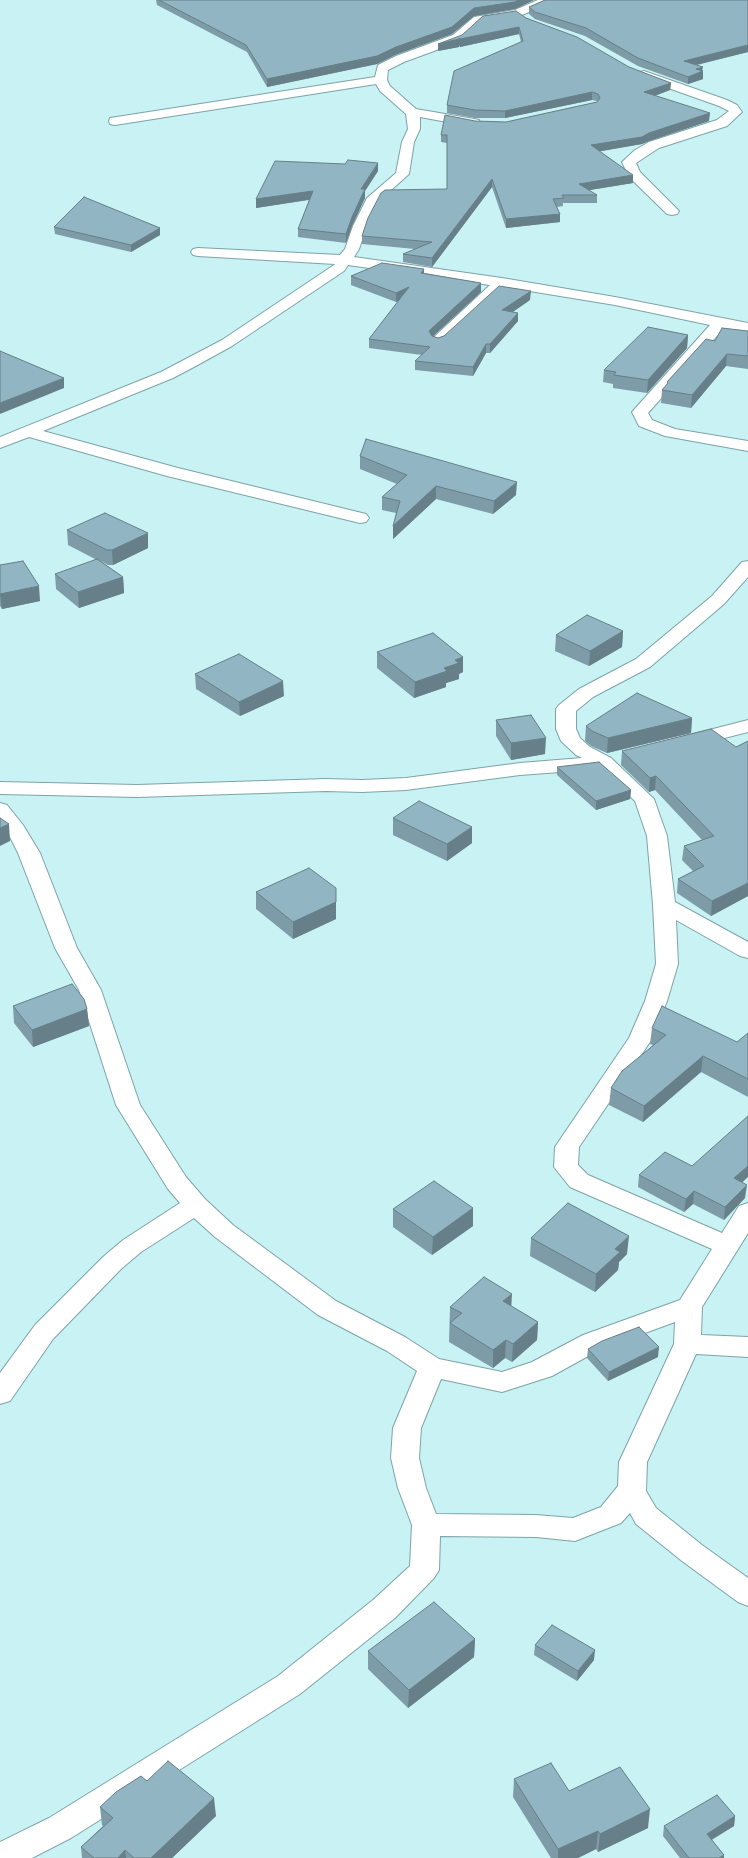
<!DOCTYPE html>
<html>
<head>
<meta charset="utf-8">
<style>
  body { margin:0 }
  canvas { display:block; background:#c8f2f4 }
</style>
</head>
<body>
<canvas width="748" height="1858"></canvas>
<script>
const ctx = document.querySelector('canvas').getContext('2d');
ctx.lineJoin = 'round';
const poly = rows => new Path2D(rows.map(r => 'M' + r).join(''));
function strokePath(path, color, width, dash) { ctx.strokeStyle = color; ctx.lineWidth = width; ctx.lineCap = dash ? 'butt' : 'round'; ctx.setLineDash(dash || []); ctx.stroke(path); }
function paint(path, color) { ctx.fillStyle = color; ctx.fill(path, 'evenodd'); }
const minor = poly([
  [538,0,554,0,552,2,522,15,482,22,461,41,404,62,388,70,387,80,390,86,416,109,474,119,479,120,480,123,479,126,474,127,420,117,420,129,414,142,409,174,380,200,367,226,359,249,354,257,502,278,615,297,748,323,748,333,724,328,648,413,652,420,675,429,748,441,748,451,665,436,639,426,632,412,710,325,615,305,505,287,443,344,438,346,433,344,430,341,433,338,490,285,348,265,344,271,232,346,192,368,173,378,43,431,178,468,366,514,369,518,366,522,360,523,167,476,29,437,0,448,0,437,161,372,222,340,334,265,335,264,198,256,193,255,191,252,193,249,198,248,340,255,345,249,353,226,367,198,396,173,402,142,408,129,406,114,380,91,376,84,115,125,110,124,109,121,110,118,375,77,378,65,396,56,453,35,474,17,515,10,538,0],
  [644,71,727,100,737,105,742,112,727,126,659,148,636,163,640,172,679,211,677,214,672,215,667,214,629,177,622,162,635,150,649,142,717,120,729,111,719,106,640,78,638,75,640,72,644,71],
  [748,561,748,577,724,604,650,667,593,697,576,711,576,729,580,738,590,747,611,758,654,799,667,836,675,902,748,942,748,958,740,956,676,920,678,964,667,1001,652,1039,579,1147,578,1165,588,1175,722,1233,739,1206,748,1203,748,1233,702,1307,701,1335,748,1337,748,1357,696,1354,647,1462,646,1491,656,1508,702,1545,748,1578,748,1606,738,1602,682,1561,636,1524,630,1513,621,1523,575,1541,536,1537,440,1536,439,1570,434,1578,395,1618,300,1694,71,1838,32,1858,0,1858,0,1842,49,1818,278,1676,373,1600,410,1566,412,1525,398,1488,391,1458,393,1428,417,1371,387,1351,318,1315,215,1237,194,1218,141,1252,121,1269,53,1339,10,1401,0,1404,0,1373,35,1325,103,1257,123,1240,180,1203,168,1189,116,1105,79,990,55,948,18,853,7,831,0,823,0,803,7,805,23,825,40,853,77,948,101,990,140,1105,186,1177,205,1199,233,1225,336,1301,405,1337,439,1359,502,1372,532,1362,583,1335,680,1300,712,1249,570,1187,554,1167,555,1147,629,1038,645,1001,656,964,653,905,647,836,635,801,597,766,587,770,520,775,406,790,362,792,326,791,137,797,0,794,0,782,137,785,326,779,362,780,406,778,520,763,582,758,576,755,561,741,556,729,556,709,559,705,579,689,636,659,712,596,742,562,748,561],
  [675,1322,674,1344,619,1462,618,1486,601,1507,573,1518,536,1515,436,1514,426,1488,419,1458,421,1428,441,1379,502,1392,552,1376,601,1349,675,1322],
  [748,720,748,732,689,747,682,745,679,741,682,737,748,720]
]);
strokePath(minor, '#7ca4a7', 2);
paint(minor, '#fff');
paint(poly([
  [156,0,534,0,515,9,474,16,452,34,395,55,377,64,267,87,247,52,157,5],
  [748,0,748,52,697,65,702,71,703,79,688,84,638,66,585,36,535,19,529,14,529,7],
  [526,18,629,67,671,83,670,90,655,96,709,121,649,141,642,144,600,151,633,183,589,190,597,195,597,203,563,203,563,206,557,207,560,222,506,228,492,187,432,267,403,262,403,254,415,249,362,244,362,236,447,189,447,143,441,142,441,135,475,121,506,122,597,102,597,101,592,100,505,118,475,118,447,113,447,105,521,42,519,34,460,47,460,45,459,47,438,51],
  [378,163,378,171,365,191,365,198,352,226,346,243,298,237,298,229,309,200,256,208,256,199,345,164],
  [54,227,160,235,131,252,55,234],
  [424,269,424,273,481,283,481,292,433,336,438,338,530,300,513,312,518,313,518,321,490,353,486,353,473,376,415,370,415,361,422,355,369,348,369,339,399,300,396,302,351,285,351,276],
  [748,331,748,369,726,366,691,408,661,403,662,390,667,385,667,382,715,341],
  [688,335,687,348,647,393,613,388,613,384,603,382,604,370],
  [360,456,516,495,493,514,436,499,393,539,393,526,396,513,382,510,382,497,397,484,360,469],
  [67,530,148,548,113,565,108,565,99,560,123,577,124,593,79,608,56,589,55,574,97,560,68,545],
  [0,565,40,601,2,609,0,606],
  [623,631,622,647,589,666,555,651,556,635],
  [377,652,463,657,463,672,459,674,459,679,446,683,446,687,414,698,377,668],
  [195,674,284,696,240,716,196,689],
  [692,718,691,733,607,753,591,746,585,741,586,726],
  [496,720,545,754,511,760,496,736],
  [748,741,748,896,711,916,677,893,678,879,693,871,682,860,684,846,702,840,655,790,649,792,621,765,622,751,736,747],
  [557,767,631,790,630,799,596,810,557,775],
  [393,818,472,827,472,843,447,861,393,835],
  [256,892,336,919,293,939,256,909],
  [13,1006,87,1009,89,1026,33,1047,14,1023],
  [652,1028,737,1042,748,1033,748,1097,701,1072,643,1122,609,1105,611,1088,653,1045,650,1044],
  [692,1166,742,1183,745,1198,724,1220,693,1204,684,1212,638,1187,639,1175],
  [473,1208,473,1226,432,1255,393,1227,393,1209],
  [531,1238,627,1254,619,1262,618,1270,595,1292,530,1256],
  [511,1306,538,1322,537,1340,512,1362,505,1358,493,1368,449,1342,450,1307],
  [588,1349,658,1357,608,1381,587,1358],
  [475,1639,474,1657,408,1708,368,1669,368,1651],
  [535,1645,594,1660,577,1681,534,1655],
  [514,1779,569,1791,648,1828,598,1852,596,1849,578,1858,551,1858,513,1797],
  [147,1781,216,1816,172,1858,82,1858,81,1847,103,1826,102,1825,100,1807],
  [735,1816,734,1826,712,1840,724,1855,724,1858,680,1858,663,1836,664,1826]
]), '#7d9ca7');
paint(poly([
  [518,0,534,0,515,9,474,16,452,34,395,55,377,64,267,87,267,79,474,8],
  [519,27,519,34,460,47,460,45,459,47,438,51,438,44,460,38],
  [748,45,748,52,683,68,684,61],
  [703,67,702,71,703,71,703,79,688,84,688,77,696,69],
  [671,83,670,90,643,100,644,92],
  [592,92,592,100,505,118,505,111],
  [710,113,709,121,649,141,642,144,591,153,591,145,649,133],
  [378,163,378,171,365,191,365,198,352,226,346,243,346,234,361,189],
  [633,175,633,183,578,192,579,184],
  [492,179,492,187,432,267,432,258],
  [313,191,313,199,256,208,256,199],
  [560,214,560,222,506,228,506,219],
  [160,228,160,235,131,252,131,245],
  [424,269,424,277,421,273],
  [481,283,481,292,429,340,429,331],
  [409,287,409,295,396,302,396,293],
  [531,291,530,300,502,319,502,310],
  [518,313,518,321,490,353,490,344],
  [688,335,687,348,647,393,648,380],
  [486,344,486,353,473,376,473,367],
  [727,354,726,366,691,408,692,395],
  [64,378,64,388,0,414,0,403],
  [517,482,516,495,493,514,494,501],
  [436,486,436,499,393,539,393,526],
  [148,533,148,548,113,565,112,550],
  [123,577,124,593,79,608,78,592],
  [39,586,40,601,2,609,0,594],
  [623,631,622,647,589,666,590,651],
  [463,657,463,672,459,674,459,679,446,683,446,687,414,698,415,682,455,660],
  [283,681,284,696,240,716,239,702],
  [692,718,691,733,607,753,608,738],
  [546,738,545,754,511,760,511,743],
  [656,776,655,790,649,792,650,778],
  [631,790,630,799,596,810,596,801],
  [9,824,10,841,0,846,0,828],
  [472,827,472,843,447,861,447,844],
  [748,883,748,896,711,916,712,901],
  [336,888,336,919,293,939,293,922],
  [87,1009,89,1026,33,1047,32,1030],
  [703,1056,701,1072,643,1122,644,1106],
  [748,1166,748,1177,733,1191,734,1178],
  [747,1185,745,1198,724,1220,725,1207],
  [694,1191,693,1204,684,1212,686,1199],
  [473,1208,473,1226,432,1255,433,1237],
  [629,1236,627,1254,619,1262,618,1270,595,1292,596,1274,615,1249],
  [512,1294,511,1312,503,1301],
  [538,1322,537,1340,512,1362,513,1344],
  [506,1340,505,1358,493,1368,493,1350],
  [659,1347,658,1357,608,1381,609,1372],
  [475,1639,474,1657,408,1708,409,1690],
  [595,1650,594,1660,577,1681,578,1671],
  [214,1798,216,1816,172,1858,151,1858],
  [650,1809,648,1828,598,1852,600,1834],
  [735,1816,734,1826,705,1843,707,1834],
  [598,1831,596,1849,578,1858,558,1858,558,1849],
  [125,1850,126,1858,118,1858],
  [724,1855,724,1858,719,1858]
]), '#667f88');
const building = poly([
  [159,0,518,0,515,2,474,8,452,27,396,47,377,56,267,79,246,45,159,0],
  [545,0,748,0,748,45,684,61,703,67,696,69,703,71,688,77,638,58,586,28,535,12,529,7,545,0],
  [516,11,526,18,577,37,629,67,671,83,644,92,710,113,649,133,642,137,591,145,633,175,579,184,597,195,562,195,564,198,553,199,560,214,506,219,492,179,432,258,403,254,432,242,362,236,368,218,381,193,385,190,447,189,447,135,441,135,445,115,475,121,506,122,597,102,600,98,598,94,592,92,505,111,475,110,447,105,454,71,523,41,519,27,460,39,460,38,459,39,438,44,462,35,483,16,516,11],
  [348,160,378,163,361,189,365,189,352,217,346,234,298,229,313,191,256,199,275,161,345,164,348,160],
  [84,197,160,228,131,245,54,227,84,197],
  [382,263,424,269,421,273,481,283,429,331,432,336,438,338,444,336,499,286,531,291,502,310,518,313,490,344,486,344,473,367,415,361,430,347,369,339,409,287,396,293,351,276,382,263],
  [648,327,688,335,648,380,614,375,616,372,604,370,648,327],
  [722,328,748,331,748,356,727,354,692,395,662,390,668,383,667,382,706,339,715,341,722,328],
  [0,351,64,378,0,403,0,351],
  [366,439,517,482,494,501,436,486,393,526,400,501,382,497,407,475,360,456,366,439],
  [105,513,148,533,112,550,107,550,67,530,105,513],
  [97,559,123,577,78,592,55,574,97,559],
  [23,561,39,586,0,594,0,565,23,561],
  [587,615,623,631,590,651,556,635,587,615],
  [433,633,463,657,455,660,459,663,444,668,447,671,415,682,377,652,433,633],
  [239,654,283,681,239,702,195,674,239,654],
  [637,693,692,718,608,738,592,731,586,726,637,693],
  [531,715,546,738,511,743,496,720,531,715],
  [711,729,736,747,748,741,748,883,712,901,678,879,704,866,684,846,714,836,656,776,650,778,622,751,711,729],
  [599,762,631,790,596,801,557,767,599,762],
  [419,801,472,827,447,844,393,818,419,801],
  [0,818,9,824,0,828,0,818],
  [309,868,336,888,336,902,293,922,256,892,309,868],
  [72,984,84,999,87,1009,32,1030,13,1006,72,984],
  [662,1006,737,1042,748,1033,748,1079,703,1056,644,1106,611,1088,622,1071,666,1035,652,1028,662,1006],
  [748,1116,748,1166,734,1178,747,1185,725,1207,694,1191,686,1199,639,1175,665,1152,692,1166,748,1116],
  [434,1181,473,1208,433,1237,393,1209,434,1181],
  [568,1203,629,1236,615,1249,620,1252,596,1274,531,1238,568,1203],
  [484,1277,512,1294,503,1301,538,1322,513,1344,506,1340,493,1350,450,1323,462,1313,450,1307,484,1277],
  [639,1327,659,1347,609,1372,588,1349,602,1341,639,1327],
  [434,1602,475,1639,409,1690,368,1651,434,1602],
  [552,1625,595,1650,578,1671,535,1645,552,1625],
  [168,1761,214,1798,151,1858,134,1858,125,1850,118,1858,94,1858,81,1847,113,1818,100,1807,116,1792,141,1776,147,1781,168,1761],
  [551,1763,569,1791,620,1767,650,1809,600,1834,598,1831,558,1849,514,1779,551,1763],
  [717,1795,735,1816,707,1834,724,1855,719,1858,689,1858,664,1826,717,1795]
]);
paint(building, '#91b5c2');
strokePath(building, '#667f88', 1);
</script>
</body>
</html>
